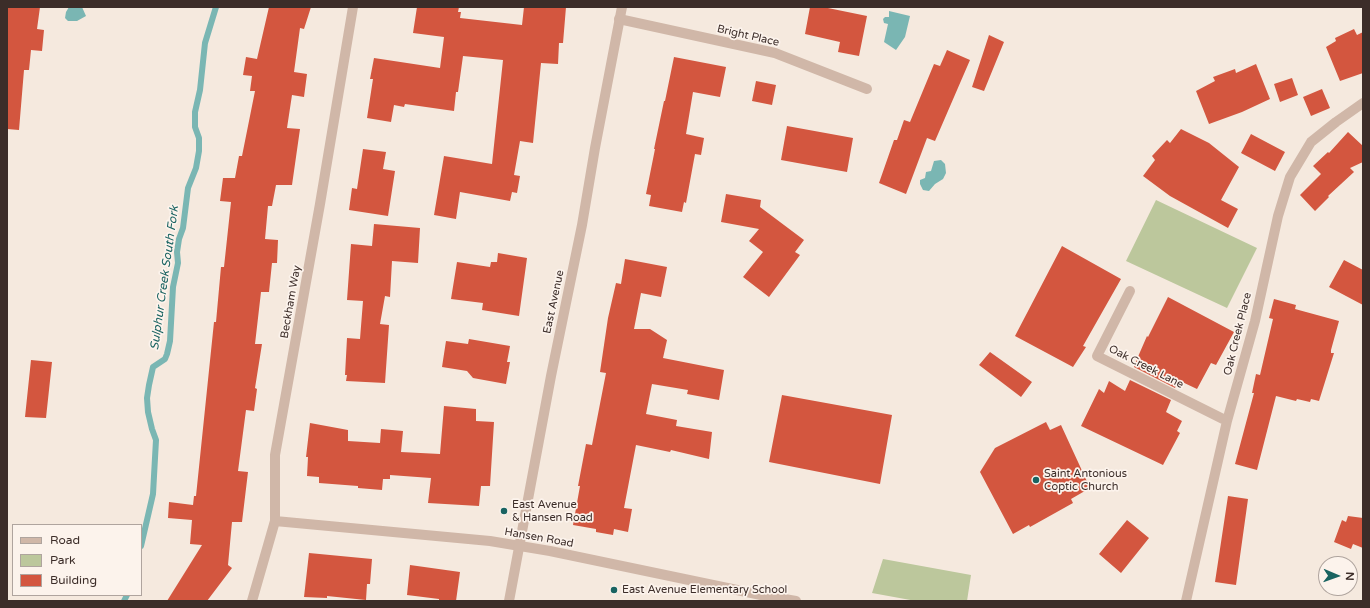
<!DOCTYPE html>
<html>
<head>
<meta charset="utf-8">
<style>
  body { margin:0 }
  #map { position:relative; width:1370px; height:608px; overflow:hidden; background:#f5e9de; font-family:"Varela Round",sans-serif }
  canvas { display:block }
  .frame { position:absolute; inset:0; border:8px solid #3c2d29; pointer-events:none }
  .legend { position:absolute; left:12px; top:524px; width:130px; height:72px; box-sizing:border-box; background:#fcf3ec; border:1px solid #afa49e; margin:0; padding:5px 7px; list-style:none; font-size:12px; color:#3c2d29 }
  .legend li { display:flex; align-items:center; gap:8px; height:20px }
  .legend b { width:20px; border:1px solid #afa49e }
  .north { position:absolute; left:1318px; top:556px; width:40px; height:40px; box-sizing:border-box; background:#fcf3ec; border:1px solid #afa49e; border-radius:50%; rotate:92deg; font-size:11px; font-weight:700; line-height:16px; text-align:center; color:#3c2d29 }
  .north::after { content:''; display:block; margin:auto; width:14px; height:18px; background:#196361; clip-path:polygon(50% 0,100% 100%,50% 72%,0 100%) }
</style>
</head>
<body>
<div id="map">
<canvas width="1370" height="608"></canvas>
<div class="frame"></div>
<ul class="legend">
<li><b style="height:5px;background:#d0b7a8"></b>Road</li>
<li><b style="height:11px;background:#bcc79c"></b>Park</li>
<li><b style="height:11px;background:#d3563f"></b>Building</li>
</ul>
<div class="north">N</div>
</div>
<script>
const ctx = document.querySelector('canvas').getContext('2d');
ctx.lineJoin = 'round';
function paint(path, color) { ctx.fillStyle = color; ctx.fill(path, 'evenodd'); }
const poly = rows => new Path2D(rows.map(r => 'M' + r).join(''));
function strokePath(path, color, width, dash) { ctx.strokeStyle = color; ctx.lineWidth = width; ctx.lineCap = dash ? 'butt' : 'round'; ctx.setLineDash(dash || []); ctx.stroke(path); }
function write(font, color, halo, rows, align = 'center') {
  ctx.font = font + ' "Varela Round",sans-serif'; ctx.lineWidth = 3.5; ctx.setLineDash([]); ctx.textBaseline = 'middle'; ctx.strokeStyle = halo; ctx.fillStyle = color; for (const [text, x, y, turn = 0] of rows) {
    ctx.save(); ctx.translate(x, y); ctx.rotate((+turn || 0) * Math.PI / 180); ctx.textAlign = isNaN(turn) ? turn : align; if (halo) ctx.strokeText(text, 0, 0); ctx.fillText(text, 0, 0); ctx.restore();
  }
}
paint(poly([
  [1156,200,1257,248,1227,308,1126,261],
  [883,559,971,575,967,601,916,601,872,593]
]), '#bcc79c');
paint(poly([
  [69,7,82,7,86,16,77,21,68,21,65,18,66,12],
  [889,11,910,16,905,37,896,50,884,42,888,24,884,23,883,19,885,17,889,17],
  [941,160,945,164,946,173,943,179,935,184,929,191,923,190,920,184,920,180,925,178,926,172,931,171,934,161]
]), '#7ab6b3');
strokePath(poly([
  [141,546,153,494,156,440,152,429,148,412,147,398,149,385,153,367,165,359,167,354,170,341,173,287,178,263,177,252,179,239,183,228,188,188,196,168,199,151,199,138,195,127,195,112,200,90,205,43,216,7],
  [124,601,127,595]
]), '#7ab6b3', 6);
paint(poly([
  [7,7,40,7,37,29,44,30,42,51,31,50,29,70,24,70,19,130,7,129],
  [269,7,311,7,304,29,300,28,294,72,307,74,304,97,292,95,287,128,300,129,292,185,276,185,272,206,268,206,265,239,278,240,277,263,272,263,269,292,261,292,255,344,262,344,255,388,257,389,254,411,246,410,238,471,248,472,242,522,232,522,228,565,232,568,207,601,167,601,202,545,190,544,192,520,168,518,169,502,193,505,194,496,196,496,214,322,216,322,221,267,224,267,231,202,220,201,223,178,235,178,239,156,242,156,255,91,250,91,252,76,243,75,246,57,257,59],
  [417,7,459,7,458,12,461,12,460,18,522,25,524,7,566,7,563,43,559,43,558,64,541,63,533,143,520,141,514,175,520,176,517,193,512,192,510,201,460,192,456,219,434,215,444,156,492,164,503,60,463,56,458,92,456,92,454,111,405,104,404,107,394,105,391,122,367,118,373,79,370,79,374,58,440,68,444,37,413,33],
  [810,7,823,7,867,16,859,56,838,52,840,42,805,34],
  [1354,29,1357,35,1363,32,1363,73,1340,81,1326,47,1336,41,1335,38],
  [989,35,1004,42,984,91,972,87],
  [947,50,970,60,935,141,927,138,906,194,879,183,894,140,897,140,904,120,910,122,934,64,940,66],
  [674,57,726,67,720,97,693,92,686,134,704,138,701,155,695,154,686,203,684,202,682,212,649,206,651,195,646,194,655,149,654,149,664,101,665,101],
  [1256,64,1270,99,1242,112,1209,124,1196,91,1215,81,1213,77,1235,69,1236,73],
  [1292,78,1298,95,1280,102,1274,84],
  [756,81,776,85,772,105,752,101],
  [1322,89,1330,108,1311,116,1303,97],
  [787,126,853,138,847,172,781,160],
  [1181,129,1209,143,1239,167,1221,200,1238,209,1228,228,1170,196,1143,176,1155,160,1152,156,1167,140,1170,143],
  [1348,132,1363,146,1363,162,1350,168,1354,172,1328,196,1329,197,1315,211,1300,195,1321,174,1313,166,1328,152,1329,153],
  [1251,134,1285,152,1275,171,1241,153],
  [363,149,386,152,383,169,395,171,388,216,349,210,352,188,357,189],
  [726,194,761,200,760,207,804,240,795,252,800,255,769,297,743,277,763,252,749,241,759,229,721,222],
  [374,224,420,228,418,263,392,261,390,297,385,296,380,324,389,325,385,383,346,381,347,375,345,375,347,338,360,339,363,301,347,300,351,244,372,246],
  [1062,246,1121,279,1083,346,1086,347,1073,367,1015,336],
  [498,253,527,258,519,316,482,310,483,303,451,299,457,262,490,267,491,262,497,262],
  [625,259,667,267,661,297,641,293,634,329,650,329,667,340,663,358,724,370,719,400,687,394,688,390,652,384,646,414,677,420,676,426,712,432,709,459,671,450,670,452,636,445,624,508,632,509,628,532,614,529,613,535,596,532,596,529,573,525,580,486,578,486,586,444,592,445,606,373,600,372,608,318,616,283,621,284],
  [1344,260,1363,270,1363,305,1329,287],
  [1168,297,1234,332,1216,365,1211,363,1197,389,1178,380,1175,388,1134,367,1137,359,1147,336,1148,337],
  [1274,299,1296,305,1295,309,1339,321,1331,350,1331,353,1334,353,1319,401,1311,399,1310,402,1297,399,1296,401,1276,396,1257,470,1235,464,1254,393,1252,393,1256,374,1260,375,1273,319,1269,318],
  [469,339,510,346,507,362,510,362,506,384,473,378,467,371,442,367,446,341,468,344],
  [990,352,1032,382,1021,397,979,365],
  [31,360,52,362,46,418,25,417],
  [1130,380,1171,400,1166,412,1182,421,1177,431,1180,433,1163,465,1081,426,1099,389,1104,393,1109,381,1125,391],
  [782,395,892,415,880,484,769,462],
  [444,406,476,409,476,421,494,422,490,486,481,486,479,506,428,503,431,478,390,475,390,479,383,479,382,490,358,488,358,486,319,483,319,477,307,476,308,457,306,457,310,423,348,430,348,441,380,443,381,429,403,431,401,452,440,454],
  [1046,422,1050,430,1061,425,1090,488,1071,499,1073,503,1030,527,1029,525,1013,534,980,472,995,448],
  [1228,496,1248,499,1236,585,1215,582],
  [1348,516,1363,518,1363,548,1353,544,1351,549,1334,542,1342,520,1346,522],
  [1127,520,1149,538,1121,573,1099,554],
  [309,553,372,559,370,584,367,584,366,600,327,596,327,598,304,597],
  [410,565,460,572,456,601,439,601,439,599,407,595]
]), '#d3563f');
strokePath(poly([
  [619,19,775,53,867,89],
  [1130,291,1097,356,1227,421],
  [275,521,490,541,520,546],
  [252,601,275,521,275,455,320,204,353,7],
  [1186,601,1227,421,1255,321,1278,216,1290,177,1311,142,1336,122,1363,103]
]), '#d0b7a8', 10);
strokePath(poly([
  [520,546,550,551,761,595,796,601],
  [509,601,551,376,582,225,595,148,622,7]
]), '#d0b7a8', 10);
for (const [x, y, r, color] of [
  [1036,480,4,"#196361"],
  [504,511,4,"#196361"],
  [614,590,4,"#196361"]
]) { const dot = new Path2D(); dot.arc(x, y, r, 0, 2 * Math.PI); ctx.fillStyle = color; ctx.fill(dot); strokePath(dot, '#fcf3ec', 1.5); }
write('11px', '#3c2d29', '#fcf3ec', [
  ["Bright Place",748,36,13],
  ["Beckham Way",291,302,-80],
  ["East Avenue",554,302,-78],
  ["Oak Creek Place",1238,334,-76],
  ["Oak Creek Lane",1146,367,27],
  ["Hansen Road",539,538,10]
]);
write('11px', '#3c2d29', '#fcf3ec', [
  ["Saint Antonious",1044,474],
  ["Coptic Church",1044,487],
  ["East Avenue",512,505],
  ["& Hansen Road",512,518],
  ["East Avenue Elementary School",622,590]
], 'left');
write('italic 12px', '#196361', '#fcf3ec', [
  ["Sulphur Creek South Fork",165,278,-82]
]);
</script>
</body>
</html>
